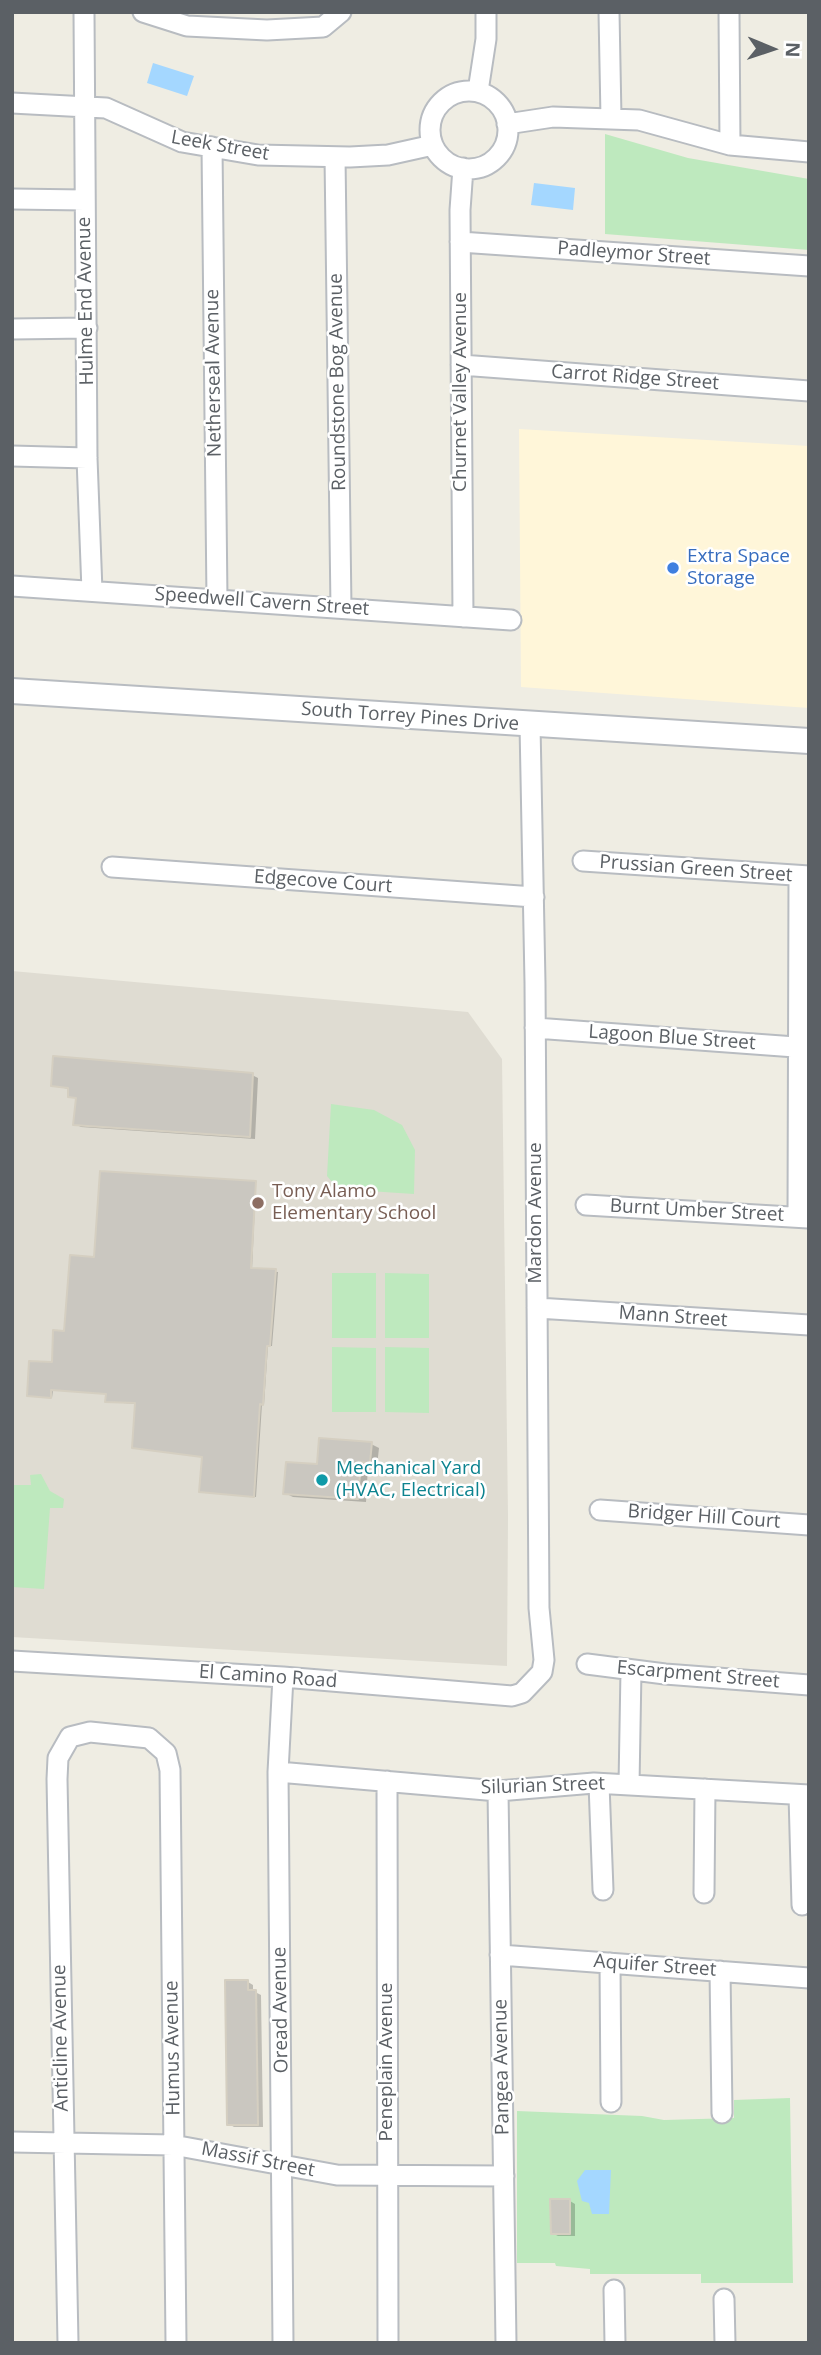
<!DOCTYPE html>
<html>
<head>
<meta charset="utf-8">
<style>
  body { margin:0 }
  #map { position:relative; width:821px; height:2355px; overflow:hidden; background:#efede3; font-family:"Open Sans",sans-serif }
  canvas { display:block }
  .frame { position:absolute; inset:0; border:14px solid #5b6065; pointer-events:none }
  .north { position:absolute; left:737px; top:14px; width:70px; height:70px; -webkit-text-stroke:5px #fff; paint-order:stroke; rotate:92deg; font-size:19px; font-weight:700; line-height:28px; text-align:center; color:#5b6065 }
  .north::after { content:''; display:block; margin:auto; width:24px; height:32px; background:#5b6065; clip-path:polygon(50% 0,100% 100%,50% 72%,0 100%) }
</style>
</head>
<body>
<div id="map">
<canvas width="821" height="2355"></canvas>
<div class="frame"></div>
<div class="north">N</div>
</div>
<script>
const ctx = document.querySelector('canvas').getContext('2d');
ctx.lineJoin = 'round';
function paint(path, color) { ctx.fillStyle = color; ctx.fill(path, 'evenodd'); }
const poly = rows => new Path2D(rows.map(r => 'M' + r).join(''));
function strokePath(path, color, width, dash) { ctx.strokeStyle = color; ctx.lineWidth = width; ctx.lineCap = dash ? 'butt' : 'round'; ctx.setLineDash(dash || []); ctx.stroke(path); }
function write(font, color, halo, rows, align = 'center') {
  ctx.font = font + ' "Open Sans",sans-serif'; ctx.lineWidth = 5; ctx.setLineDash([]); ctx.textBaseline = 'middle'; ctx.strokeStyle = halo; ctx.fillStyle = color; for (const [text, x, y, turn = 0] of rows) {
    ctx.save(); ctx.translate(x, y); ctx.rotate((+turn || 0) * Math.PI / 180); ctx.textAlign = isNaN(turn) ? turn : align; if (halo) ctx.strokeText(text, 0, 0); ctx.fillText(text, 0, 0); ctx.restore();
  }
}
paint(poly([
  [519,429,809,446,809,708,521,687]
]), '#fff6d9');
paint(poly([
  [12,971,468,1012,502,1059,508,1516,507,1666,12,1637]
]), '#dfdcd2');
paint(poly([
  [605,134,688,158,809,179,809,250,605,234],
  [331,1104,374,1110,402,1125,415,1150,414,1194,338,1189,327,1176],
  [332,1273,376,1273,376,1338,332,1338],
  [385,1273,429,1274,429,1338,385,1338],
  [332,1347,376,1348,376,1412,332,1412],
  [385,1347,429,1348,429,1413,385,1412],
  [41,1474,50,1491,64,1499,63,1508,50,1508,44,1589,12,1587,12,1485,31,1485,30,1475],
  [790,2098,793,2283,701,2283,701,2274,590,2274,590,2269,556,2266,555,2263,517,2263,517,2111,642,2116,664,2120,734,2118,734,2100]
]), '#bee9be');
paint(poly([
  [153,63,194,76,187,96,147,83],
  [534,183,575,188,573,210,531,205],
  [585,2170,611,2170,609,2214,592,2214,589,2203,582,2201,577,2181]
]), '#a4d7ff');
paint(poly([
  [252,1075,258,1078,255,1139,81,1127,75,1124,78,1099,70,1096,70,1089,52,1086],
  [256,1183,252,1270,278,1272,272,1346,268,1346,264,1405,262,1404,256,1497,203,1492,203,1457,133,1447,137,1404,109,1402,107,1394,53,1390,52,1398,29,1395,53,1364,96,1259],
  [371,1444,379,1448,377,1466,368,1466,366,1502,293,1497,285,1493,319,1466],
  [248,1982,253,1985,253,1991,261,1995,263,2127,234,2127,229,2124],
  [570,2201,575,2204,575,2236,558,2236,552,2233]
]), '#0003');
const building = poly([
  [53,1056,253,1073,250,1137,73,1125,76,1098,68,1097,68,1088,51,1086,53,1056],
  [100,1171,256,1181,251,1268,276,1269,270,1346,267,1346,263,1405,260,1404,254,1497,199,1492,202,1457,132,1448,135,1403,105,1402,106,1394,51,1390,51,1398,27,1396,29,1361,52,1362,53,1330,64,1331,70,1255,94,1257,100,1171],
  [319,1438,372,1442,370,1463,361,1462,358,1499,283,1494,286,1462,317,1464,319,1438],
  [225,1980,248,1980,248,1990,256,1990,258,2125,227,2125,225,1980],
  [550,2199,570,2199,570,2234,551,2234,550,2199]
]);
paint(building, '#cac7c0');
strokePath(building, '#d5cfc1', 2);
const minor = poly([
  [84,12,87,458,92,591],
  [143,12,187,26,267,30,323,27,341,12],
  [609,12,611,118],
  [729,12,730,145],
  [478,91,486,39,486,12],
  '430 130a39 39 0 1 1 78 0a39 39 0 1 1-78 0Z',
  [12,103,106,108,182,142,258,155,350,157,388,155,433,145],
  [507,124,553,117,639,120,730,145,809,152],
  [212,147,217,599],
  [335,157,341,608],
  [12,199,85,200],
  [460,242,809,266],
  [12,329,87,328],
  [461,365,809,391],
  [12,456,87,458],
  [12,586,511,620],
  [463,617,460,210,463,168],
  [583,861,809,876],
  [112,867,534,897],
  [535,1028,809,1048],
  [586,1205,808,1218],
  [798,1217,799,876],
  [537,1308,809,1325],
  [600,1510,809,1525],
  [12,1661,283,1677,512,1696,522,1693,542,1672,544,1660,539,1608,535,983,530,725],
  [587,1664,665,1674,809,1685],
  [278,1772,498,1791,594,1783,809,1795],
  [387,1781,388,2343],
  [599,1784,603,1890],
  [629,1785,631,1670],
  [498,1791,506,2343],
  [799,1795,802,1905],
  [704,1893,705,1789],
  [500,1955,809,1978],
  [610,1963,611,2102],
  [720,1971,722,2113],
  [12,2142,173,2145,337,2175,504,2176],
  [614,2290,615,2343],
  [724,2299,725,2343],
  [68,2343,57,1779,58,1758,70,1737,90,1732,149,1738,166,1753,170,1770,176,2343],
  [283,2343,278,1772,283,1677]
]);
const tertiary = poly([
  [12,691,809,741]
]);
strokePath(minor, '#b8bcc1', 23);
strokePath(tertiary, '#b8bcc1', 28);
strokePath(minor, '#fff', 19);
strokePath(tertiary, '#fff', 24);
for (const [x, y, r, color] of [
  [673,568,7,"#3f7fe0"],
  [258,1203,7,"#8d6e63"],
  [322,1480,7,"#0f9aa8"]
]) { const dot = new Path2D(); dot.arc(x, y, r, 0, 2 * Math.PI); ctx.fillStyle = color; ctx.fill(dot); strokePath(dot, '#fff', 2.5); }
write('19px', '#5b6065', '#fff', [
  ["Leek Street",220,146,10],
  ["Padleymor Street",634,254,4],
  ["Hulme End Avenue",86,301,-91],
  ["Netherseal Avenue",214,373,-91],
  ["Carrot Ridge Street",635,378,4],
  ["Roundstone Bog Avenue",338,382,-91],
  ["Churnet Valley Avenue",461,392,-90],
  ["Speedwell Cavern Street",262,602,4],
  ["South Torrey Pines Drive",410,717,4],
  ["Prussian Green Street",696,869,4],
  ["Edgecove Court",323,882,4],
  ["Lagoon Blue Street",672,1038,4],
  ["Burnt Umber Street",697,1211,3],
  ["Mardon Avenue",536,1213,-90],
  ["Mann Street",673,1317,4],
  ["Bridger Hill Court",704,1517,4],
  ["Escarpment Street",698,1675,5],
  ["El Camino Road",268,1677,4],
  ["Silurian Street",543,1786,-2],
  ["Aquifer Street",655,1966,4],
  ["Oread Avenue",281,2010,-91],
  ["Anticline Avenue",61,2038,-91],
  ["Humus Avenue",173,2048,-91],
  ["Peneplain Avenue",387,2062,-90],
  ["Pangea Avenue",502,2067,-91],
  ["Massif Street",258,2160,11]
]);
write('19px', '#366cbe', '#fff', [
  ["Extra Space",687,557],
  ["Storage",687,579]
], 'left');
write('19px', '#785e54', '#fff', [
  ["Tony Alamo",272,1192],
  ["Elementary School",272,1214]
], 'left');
write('19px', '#0d838f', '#fff', [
  ["Mechanical Yard",336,1469],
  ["(HVAC, Electrical)",336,1491]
], 'left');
</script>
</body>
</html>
